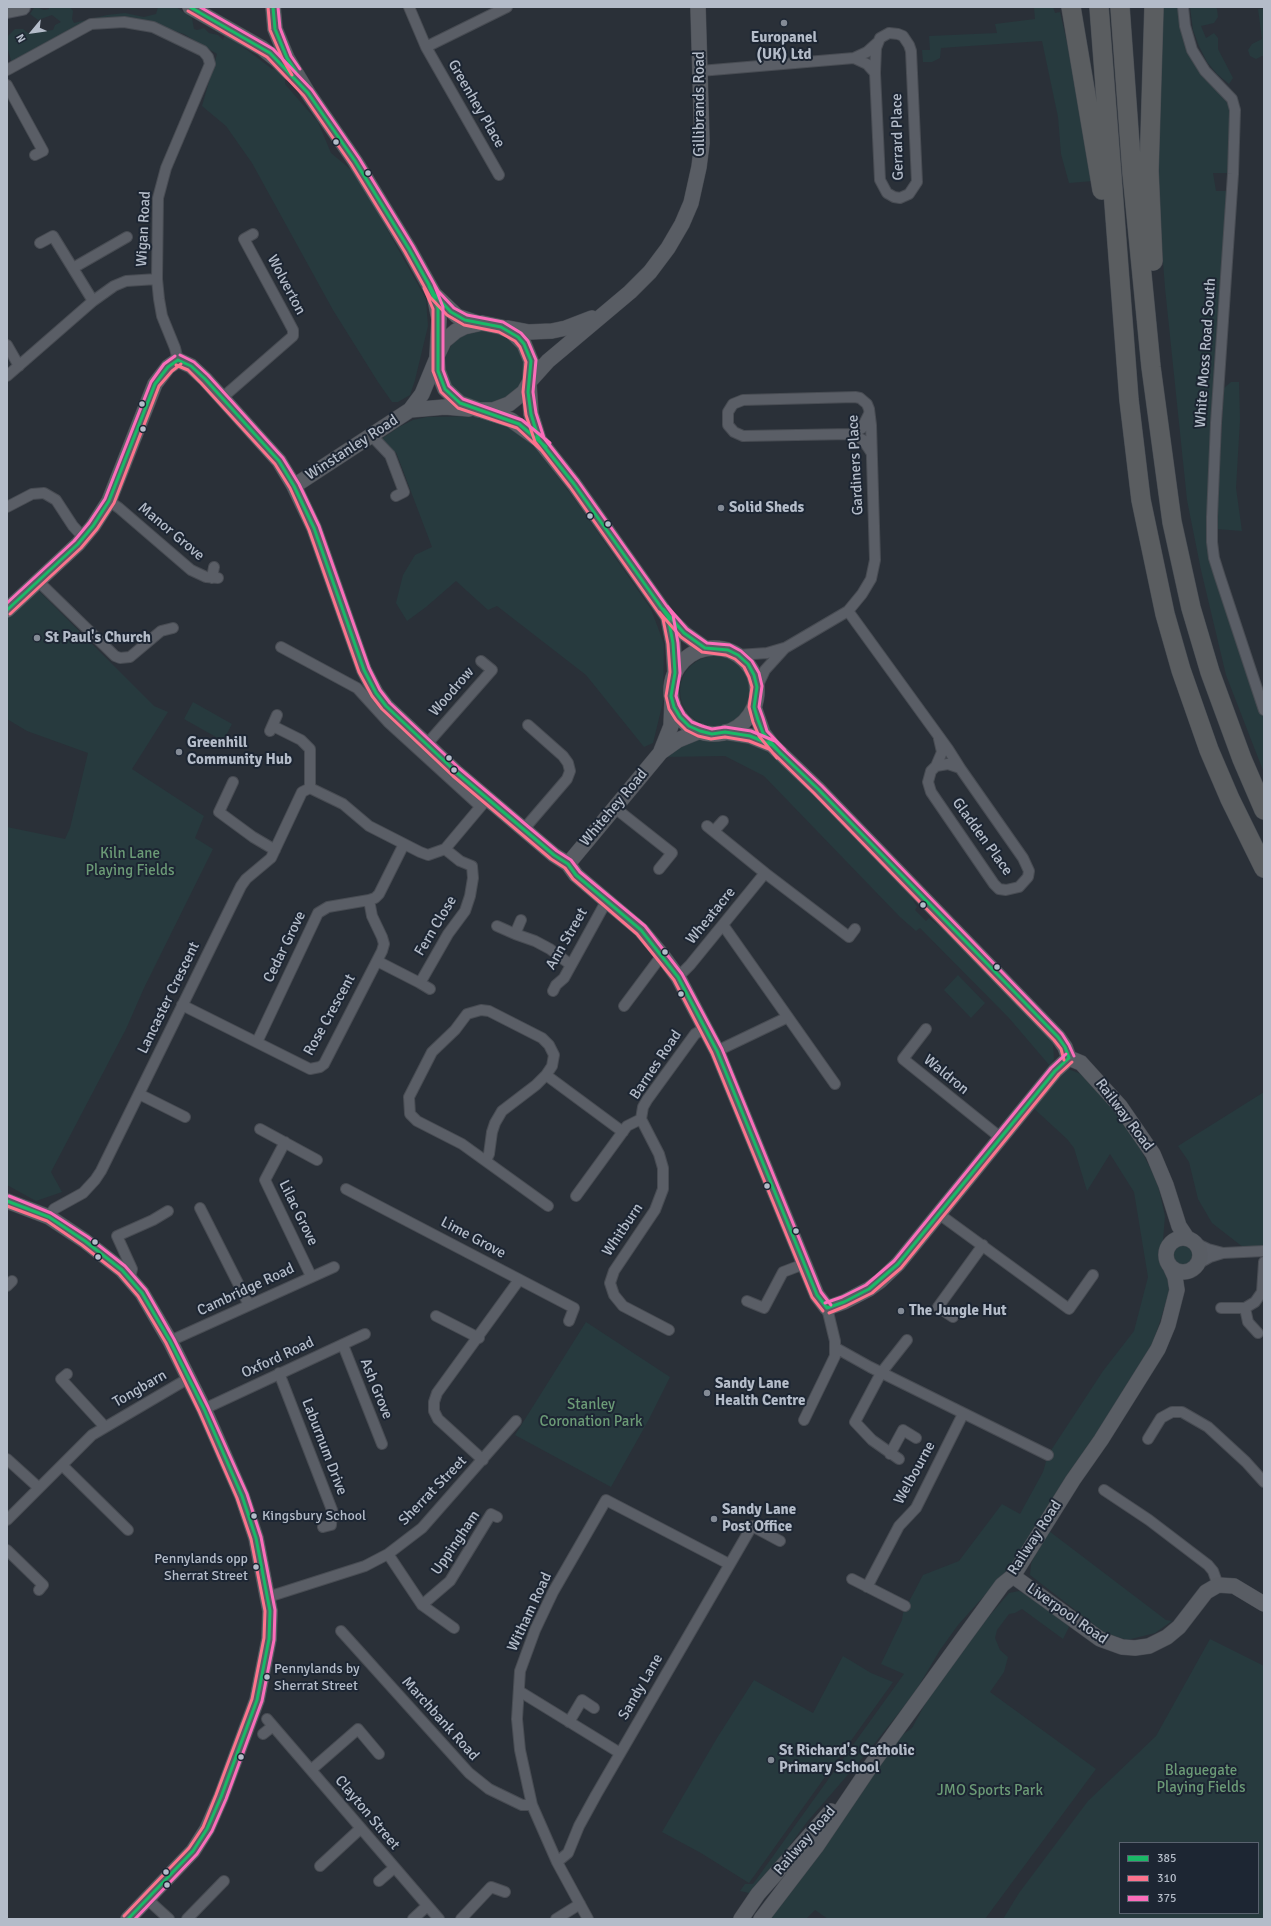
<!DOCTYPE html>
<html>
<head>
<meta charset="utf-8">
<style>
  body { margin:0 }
  #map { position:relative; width:1271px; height:1926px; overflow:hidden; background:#2a3038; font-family:Signika,sans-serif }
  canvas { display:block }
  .frame { position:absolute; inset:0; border:8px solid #b4bcc9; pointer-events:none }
  .legend { position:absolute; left:1119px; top:1842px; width:140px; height:72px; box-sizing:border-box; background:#1d2633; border:1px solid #59626f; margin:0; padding:5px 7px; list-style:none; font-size:12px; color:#b4bcc9 }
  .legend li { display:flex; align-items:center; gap:8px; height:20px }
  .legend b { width:20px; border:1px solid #59626f }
  .north { position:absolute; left:12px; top:12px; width:40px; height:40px; -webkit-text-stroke:3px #1d2633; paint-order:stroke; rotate:241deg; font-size:11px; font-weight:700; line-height:16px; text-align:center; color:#b4bcc9 }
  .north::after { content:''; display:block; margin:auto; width:14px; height:18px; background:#b4bcc9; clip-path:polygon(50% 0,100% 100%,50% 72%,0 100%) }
</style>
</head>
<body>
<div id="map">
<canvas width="1271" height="1926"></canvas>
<div class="frame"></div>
<ul class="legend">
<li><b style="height:5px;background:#1ab867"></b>385</li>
<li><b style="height:5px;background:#fc738d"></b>310</li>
<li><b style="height:5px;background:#fb6dba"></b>375</li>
</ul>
<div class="north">N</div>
</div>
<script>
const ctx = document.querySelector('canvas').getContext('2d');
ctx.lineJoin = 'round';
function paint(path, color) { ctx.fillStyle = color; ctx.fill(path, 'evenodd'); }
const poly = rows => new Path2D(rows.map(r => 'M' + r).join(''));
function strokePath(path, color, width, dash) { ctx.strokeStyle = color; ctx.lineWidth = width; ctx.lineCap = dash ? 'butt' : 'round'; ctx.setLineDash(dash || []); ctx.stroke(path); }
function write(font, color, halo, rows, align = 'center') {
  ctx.font = font + ' Signika,sans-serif'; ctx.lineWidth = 4; ctx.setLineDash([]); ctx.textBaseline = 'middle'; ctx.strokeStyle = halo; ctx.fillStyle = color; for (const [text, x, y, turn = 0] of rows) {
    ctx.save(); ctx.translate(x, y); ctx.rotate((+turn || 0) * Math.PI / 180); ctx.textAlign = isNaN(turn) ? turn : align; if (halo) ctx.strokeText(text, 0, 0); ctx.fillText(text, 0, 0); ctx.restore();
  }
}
paint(poly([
  [48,7,70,7,73,11,72,19,74,23,107,15,125,13,144,17,156,14,158,7,176,7,192,18,194,29,197,30,204,28,209,33,218,35,223,40,225,33,272,69,275,68,279,71,285,80,285,84,318,122,331,153,356,174,426,299,428,326,415,380,410,395,398,402,392,402,378,382,333,310,252,163,226,126,202,106,217,54,184,34,158,26,104,21,12,64,7,46,7,37,15,29,23,29,28,33,53,30,55,25,61,22,52,15,38,20,30,14,34,8,39,8,44,10,49,9],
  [1034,7,1053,7,1055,13,1060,12,1083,112,1093,181,1069,183,1061,154,1058,117,1042,41,941,48,940,58,932,62,923,62,922,50,930,50,929,36,997,33,995,24,1035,19],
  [1161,7,1181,7,1185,37,1224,94,1232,110,1229,173,1213,173,1216,191,1227,191,1212,540,1264,712,1264,773,1226,675,1201,570,1187,500,1165,288,1159,209,1157,150],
  [1190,7,1215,7,1217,9,1218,17,1214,23,1201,26,1206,38,1214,33,1218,38,1218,49,1233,78,1229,84,1217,74,1207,62,1199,46,1193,30],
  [1258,9,1264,9,1264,56,1262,56,1256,59,1250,56,1248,50,1252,44,1262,39],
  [480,330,498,333,508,337,516,345,524,361,525,374,521,384,512,396,494,403,481,403,463,397,450,385,444,367,445,356,454,341,463,334],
  [1231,382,1239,382,1240,420,1236,488,1242,531,1216,529,1224,388],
  [487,416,507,425,529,439,575,500,651,609,664,644,663,702,653,743,644,747,586,675,497,606,488,610,456,581,426,607,407,621,396,603,403,575,415,555,432,547,396,452,390,455,380,440,399,427,413,420,427,417],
  [36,588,154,706,168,712,132,769,204,816,195,838,213,849,144,988,126,1029,51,1172,62,1192,36,1201,7,1185,7,827,65,839,70,828,88,753,27,731,7,719,7,616],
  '680 691a35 35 0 1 1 70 0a35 35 0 1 1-70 0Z',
  [193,702,232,724,223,741,184,719],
  [692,740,744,740,758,745,790,770,905,886,917,907,915,910,926,921,929,918,952,936,1053,1041,1054,1059,1050,1066,1009,1018,920,928,916,931,900,917,764,776,725,756,662,757],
  [958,975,985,1003,971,1018,944,990],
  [1068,1069,1081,1074,1129,1127,1157,1181,1165,1216,1161,1264,1168,1275,1169,1292,1149,1357,1041,1525,1002,1576,958,1625,940,1650,918,1687,905,1705,871,1748,807,1822,759,1887,749,1893,740,1891,745,1884,753,1884,904,1674,881,1664,902,1620,903,1613,923,1575,959,1561,1002,1504,1020,1514,1043,1472,1048,1455,1103,1371,1134,1331,1148,1277,1134,1192,1110,1154,1087,1191,1074,1148,1067,1139,1029,1104,1055,1071],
  [1264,1092,1264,1243,1259,1251,1248,1251,1212,1223,1198,1199,1189,1162,1178,1146],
  '1173 1255a10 10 0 1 1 20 0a10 10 0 1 1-20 0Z',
  [586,1322,670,1377,648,1421,611,1487,515,1435],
  [1049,1531,1166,1620,1172,1621,1155,1633,1127,1640,1105,1633,1030,1575,1031,1564,1036,1551],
  [1019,1591,1047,1606,1061,1617,1069,1627,1063,1639,1022,1609,1015,1613,1009,1614,997,1630,995,1638,1000,1650,1008,1657,1004,1672,990,1692,1096,1769,985,1919,828,1919,815,1910,806,1919,768,1919,895,1740,912,1728,946,1666,1009,1593],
  [1210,1639,1264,1666,1264,1919,1003,1919,1019,1893,1088,1801,1156,1736],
  [1120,1843,1258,1843,1258,1913,1120,1913],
  [843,1656,871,1673,893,1682,749,1883,701,1853,662,1832,717,1738,754,1680,813,1713]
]), '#273a3e');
const street = poly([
  [409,7,426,47,499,175],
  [1183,7,1185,26,1192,50,1205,71,1232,99,1235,110,1233,174,1216,423,1212,517,1212,542,1214,558,1220,577,1264,710],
  [889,33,898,34,903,36,909,45,911,51,917,182,909,194,900,198,894,197,887,193,880,180,875,73,876,48,880,38,889,33],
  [426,47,507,7],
  [854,58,867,64,875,73],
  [7,70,91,24,124,22,153,27,203,51,208,57,210,64,166,168,158,198,157,279,159,299,162,316,175,348,178,360],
  [700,71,854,58,867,52,877,43],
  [7,85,43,151,35,155],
  [40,243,53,236,93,301],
  [73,268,127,237],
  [7,345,19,366],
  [7,376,93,301,114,286,126,281,157,279],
  [222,398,293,336,293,330,284,313,244,239,253,234],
  [851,434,863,440,871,452],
  [371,435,390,455,404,492,396,496],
  [109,501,119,508,191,570,206,577,218,578],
  [7,507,32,494,44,493,56,500,73,526,84,538],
  [212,578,214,567],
  [39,582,115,656,120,658,130,657,161,631,173,628],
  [848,611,948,749,960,768],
  [281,647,357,688,388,722,480,806],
  [738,655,767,653,784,648],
  [757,687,765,670,785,648,848,611,862,594,871,579,875,560,871,425,869,409,867,404,860,398,855,397,743,400,733,404,728,412,728,425,734,432,743,436,851,434,862,428,869,414],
  [273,726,301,740,310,749,310,788,343,804,369,826,420,852,428,855,445,849,487,799],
  [270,731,277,715],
  [426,745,492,670,481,661],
  [948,764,960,768,1023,858,1029,871,1028,877,1019,887,1006,890,999,889,994,884,931,792,928,782,931,771,936,766,948,764],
  [936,766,942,752,939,739],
  [233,782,219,812,253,837,275,850],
  [615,808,672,853,659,869],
  [707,826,765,873,849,937,855,929],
  [524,829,567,779,570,771,568,763,563,756,528,725],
  [714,831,723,821],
  [521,920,515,934,535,941,550,949,571,965],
  [723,925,835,1084],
  [497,926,515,934],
  [377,961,420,983,448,934,465,911,470,896,473,878,472,866,460,861,445,849],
  [678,977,690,965,765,873],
  [420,983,430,989],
  [553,991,556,985,564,978,607,900],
  [182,1005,310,1069,320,1067,324,1064,382,951,384,944,382,937,372,916,369,900,375,898,379,894,404,844],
  [624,1006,662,955],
  [926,1029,903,1059,1001,1138],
  [257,1042,318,913,328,907,369,900],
  [717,1051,788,1017],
  [546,1075,623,1132],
  [139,1094,185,1117],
  [641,1119,659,1154,663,1168,663,1189,655,1210,614,1271,610,1283,614,1295,623,1306,669,1330],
  [260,1129,317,1160],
  [285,1142,265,1180,311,1276],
  [486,1160,489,1154,492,1132,495,1123,502,1111,536,1085,546,1075,552,1066,554,1055,549,1045,542,1038,489,1011,481,1010,467,1014,455,1030,432,1052,409,1097,410,1114,417,1121,462,1144,548,1206],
  [346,1189,574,1308,569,1321],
  [576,1196,627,1126,641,1119,643,1107,647,1100,695,1034,705,1028],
  [200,1208,249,1305],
  [939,1214,1069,1309,1093,1275],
  [49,1217,54,1209,83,1193,95,1180,101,1171,241,886,246,879,271,858,302,792,310,788],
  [1195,1243,1208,1249,1223,1253,1264,1251],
  [1196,1265,1210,1257,1223,1253],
  [130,1278,132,1269,117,1236,153,1220,168,1211],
  [7,1286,12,1281],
  [747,1301,764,1308,783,1272,804,1264],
  [1221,1308,1245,1308,1255,1302,1262,1292,1264,1262],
  [1245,1308,1248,1322,1258,1333],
  [436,1316,479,1338],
  [953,1317,938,1307,983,1245],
  [170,1341,334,1267],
  [343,1345,382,1444],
  [836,1348,870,1367,1048,1455],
  [279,1373,332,1510,331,1525,323,1527],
  [67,1374,61,1379,105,1427],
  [204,1409,365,1334],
  [804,1420,835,1356,835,1341,827,1308],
  [1148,1439,1161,1418,1172,1412,1182,1412,1208,1427,1246,1462,1264,1482],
  [890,1454,903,1430,916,1438],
  [7,1459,39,1488],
  [899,1459,872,1440,855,1422,881,1373,907,1340],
  [483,1460,438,1419,434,1411,434,1402,437,1393,519,1280],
  [62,1465,128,1530],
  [1104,1490,1149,1520,1208,1565,1213,1571,1218,1585],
  [7,1520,92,1435,189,1378],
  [7,1550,43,1585,39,1590],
  [388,1554,422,1605,454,1628],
  [852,1579,905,1606],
  [867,1587,899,1526,916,1508,963,1414],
  [268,1597,365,1566,388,1554,422,1528,516,1421],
  [422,1605,450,1581,491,1514,497,1517],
  [341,1631,469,1773,489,1789,522,1805,532,1805],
  [519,1691,620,1753],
  [267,1719,439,1919],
  [569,1722,582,1700,594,1708],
  [263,1734,273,1726],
  [311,1770,358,1729,379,1754],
  [557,1862,568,1853,579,1826,596,1795,752,1526,780,1541],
  [320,1866,360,1829],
  [379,1881,394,1868],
  [147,1899,169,1919],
  [187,1919,224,1881],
  [413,1919,427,1906],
  [461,1919,491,1887,505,1892],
  [556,1919,580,1904],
  [588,1919,557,1862,532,1805,520,1750,517,1719,520,1671,535,1630,553,1592,606,1500,729,1564]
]);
const secondary = poly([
  [190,7,262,48,277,60,290,73],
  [273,7,275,29,287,58,308,93,355,161,409,249,434,294,439,319,437,356],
  [434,294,457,316,478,323],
  [482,323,501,327,511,331,524,344,531,361,530,381,524,392,509,404,493,410,479,410,460,403,445,389,438,371,437,356,444,341,456,331,464,327,482,323],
  [508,328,529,332,552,331,566,328,592,318],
  [530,381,548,361,630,292,650,272,668,248,682,224,691,203,699,167,702,143,698,7],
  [529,384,531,414,539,440],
  [410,410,422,394,436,360],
  [483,411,511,420,539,440,574,484,668,617,684,633,705,648],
  [294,486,410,410,445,407,469,409],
  [7,610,78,544,93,526,109,501,155,384,168,367,178,360,191,366,205,379,279,461,294,486,314,528,364,670,376,693,386,706,456,772,554,855,568,864,576,875,641,930,662,955,678,977,717,1051,817,1295,827,1308,844,1302,869,1289,880,1281,898,1264,1055,1071,1069,1058],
  [668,617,673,643,675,673],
  '671 691a43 43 0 1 1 86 0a43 43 0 1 1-86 0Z',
  [754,707,763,733,772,745,818,789,1058,1037,1065,1047,1069,1058,1081,1063,1120,1106,1153,1154,1166,1185,1179,1226,1187,1238],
  [725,732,750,736,772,745],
  [661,751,671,726,672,701],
  [568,864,661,752,678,740,700,731],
  [7,1201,49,1217,85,1241,122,1270,142,1293,170,1341,204,1409,242,1496,256,1538,270,1611,269,1639,257,1700,221,1797,207,1829,193,1851,128,1919],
  '1166 1255a17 17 0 1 1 34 0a17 17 0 1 1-34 0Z',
  [1013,1576,1100,1639,1122,1647,1135,1648,1149,1646,1167,1637,1179,1627,1206,1592,1218,1585,1234,1586,1264,1604],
  [741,1919,758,1894,831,1811],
  [761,1919,816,1847,872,1764,961,1641,1002,1585,1013,1576,1073,1480,1101,1440,1158,1349,1168,1325,1177,1290,1175,1277,1170,1266]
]);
const primary = poly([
  [7,10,22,7]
]);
const highway = poly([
  [1071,7,1102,190],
  [1099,7,1129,400,1141,500,1165,614,1181,670,1209,750,1230,799,1264,868],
  [1120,7,1132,173,1151,367,1172,522,1191,608,1210,672,1242,759,1264,810],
  [1153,261,1149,171,1154,7]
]);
strokePath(street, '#484c53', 12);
strokePath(secondary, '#484c53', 16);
strokePath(primary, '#484c55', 18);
strokePath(highway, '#474c53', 20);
strokePath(street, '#5a5e66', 10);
strokePath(secondary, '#595d64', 15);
strokePath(primary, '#5c6168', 16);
strokePath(highway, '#5a5d60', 19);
strokePath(poly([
  [190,7,270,53,308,93,355,161,409,249,434,294,451,312,465,320,501,327,518,337,524,344,531,361,528,392,531,414,539,440,574,484,668,617,673,643,675,673,671,696,674,707,680,717,689,726,700,731,712,734,725,732,750,736,772,745,818,789,1058,1037,1065,1047,1069,1058],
  [273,7,275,29,287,58,296,72],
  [429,286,438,308,438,371,445,389,460,403,519,424,546,447],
  [178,360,191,366,205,379,279,461,294,486,314,528,364,670,376,693,386,706,456,772,554,855,568,864,576,875,641,930,678,977,717,1051,817,1295,827,1308],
  [663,609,684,633,705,648,728,650,738,655,748,664,754,675,757,687,754,707,758,720,763,733,781,754],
  [7,610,78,544,93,526,109,501,155,384,168,367,178,360],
  [7,1201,49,1217,85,1241,122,1270,142,1293,170,1341,204,1409,242,1496,256,1538,270,1611,269,1639,257,1700,221,1797,207,1829,193,1851,128,1919],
  [827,1308,844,1302,869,1289,898,1264,1055,1071,1069,1058]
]), '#1ab867', 3);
strokePath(poly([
  [268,7,270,30,283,60,292,75],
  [188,11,267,57,304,96,351,164,405,252,430,297,447,315,464,325,499,332,515,341,520,347,526,362,523,392,526,415,535,442,570,487,663,619,668,644,670,672,666,696,669,709,676,720,686,730,698,736,711,739,725,737,749,741,769,749,814,793,1054,1040,1061,1049,1064,1060],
  [424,288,433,309,433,371,441,392,458,408,517,428,542,451],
  [176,365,188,370,201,383,275,464,290,488,309,530,359,672,372,696,382,709,453,776,551,859,565,868,573,879,637,934,674,980,712,1053,812,1297,823,1311],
  [659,612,681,637,702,652,726,655,735,659,744,667,749,677,752,687,749,707,753,722,759,736,777,758],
  [10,614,81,548,97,529,114,503,159,386,172,371,181,364],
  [7,1206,47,1221,82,1245,119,1274,138,1296,166,1343,199,1411,237,1498,251,1539,265,1611,264,1638,252,1699,216,1795,203,1827,189,1848,124,1916],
  [829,1313,846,1306,872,1293,901,1268,1059,1074,1072,1062]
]), '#fc738d', 3);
strokePath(poly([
  [200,7,273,49,312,90,359,158,413,246,438,291,454,308,467,315,503,322,521,333,528,341,536,360,533,392,536,413,544,438,578,481,673,615,678,643,680,673,676,696,679,705,684,714,692,722,702,726,712,729,725,727,751,731,775,741,822,786,1062,1034,1069,1045,1074,1056],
  [278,7,280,28,291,56,300,69],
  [434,284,443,307,443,370,449,386,463,399,522,420,550,443],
  [180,355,194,362,208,375,283,458,299,484,319,526,369,668,380,690,390,703,459,768,557,851,571,860,580,872,645,926,682,974,722,1049,821,1292,831,1305],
  [7,603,74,541,89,523,105,499,151,382,164,364,175,356],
  [667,606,687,629,707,643,730,645,741,651,752,661,759,673,762,686,759,707,763,718,767,731,785,750],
  [9,1196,51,1213,88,1237,125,1266,146,1290,174,1339,208,1407,247,1494,261,1537,275,1610,274,1640,262,1701,226,1799,212,1831,197,1854,135,1919],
  [825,1303,842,1297,866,1285,894,1261,1051,1068,1066,1054]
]), '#fb6dba', 3);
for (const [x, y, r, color] of [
  [784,23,4,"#848b96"],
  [336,142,3.5,"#b4bcc9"],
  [368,173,3.5,"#b4bcc9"],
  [142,404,3.5,"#b4bcc9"],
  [143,429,3.5,"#b4bcc9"],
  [721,508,4,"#848b96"],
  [590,516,3.5,"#b4bcc9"],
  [608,524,3.5,"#b4bcc9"],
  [37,638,4,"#848b96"],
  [179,752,4,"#848b96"],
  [449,758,3.5,"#b4bcc9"],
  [454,770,3.5,"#b4bcc9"],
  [923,905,3.5,"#b4bcc9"],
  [665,952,3.5,"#b4bcc9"],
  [997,967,3.5,"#b4bcc9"],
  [681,994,3.5,"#b4bcc9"],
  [767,1186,3.5,"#b4bcc9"],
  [796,1231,3.5,"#b4bcc9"],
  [95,1242,3.5,"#b4bcc9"],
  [98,1257,3.5,"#b4bcc9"],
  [901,1311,4,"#848b96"],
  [707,1393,4,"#848b96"],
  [254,1516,3.5,"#b4bcc9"],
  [714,1519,4,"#848b96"],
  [256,1567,3.5,"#b4bcc9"],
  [267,1677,3.5,"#b4bcc9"],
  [241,1757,3.5,"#b4bcc9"],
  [771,1760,4,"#848b96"],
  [166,1872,3.5,"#b4bcc9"],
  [167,1885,3.5,"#b4bcc9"]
]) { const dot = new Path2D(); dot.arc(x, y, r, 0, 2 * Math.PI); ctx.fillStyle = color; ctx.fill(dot); strokePath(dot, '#1d2633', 1.5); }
write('14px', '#b4bcc9', '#1d2633', [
  ["Kingsbury School",262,1516],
  ["Pennylands opp",248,1559,"right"],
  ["Sherrat Street",248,1576,"right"],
  ["Pennylands by",274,1669],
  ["Sherrat Street",274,1686]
], 'left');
write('bold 15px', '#b4bcc9', '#1d2633', [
  ["Europanel",784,38,"center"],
  ["(UK) Ltd",784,55,"center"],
  ["Solid Sheds",729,508],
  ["St Paul's Church",45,638],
  ["Greenhill",187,743],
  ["Community Hub",187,760],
  ["The Jungle Hut",909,1311],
  ["Sandy Lane",715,1384],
  ["Health Centre",715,1401],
  ["Sandy Lane",722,1510],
  ["Post Office",722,1527],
  ["St Richard's Catholic",779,1751],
  ["Primary School",779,1768]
], 'left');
write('15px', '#b4bcc9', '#1d2633', [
  ["Greenhey Place",476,104,60],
  ["Gillibrands Road",700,104,-90],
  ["Gerrard Place",898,137,-91],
  ["Wigan Road",144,229,-87],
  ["Wolverton",286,285,62],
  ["White Moss Road South",1206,353,-86],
  ["Winstanley Road",352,448,-33],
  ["Gardiners Place",856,465,-93],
  ["Manor Grove",171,532,40],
  ["Woodrow",452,692,-49],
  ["Whitehey Road",614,808,-50],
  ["Gladden Place",982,837,54],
  ["Wheatacre",711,916,-51],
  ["Fern Close",436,926,-59],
  ["Ann Street",567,939,-60],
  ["Cedar Grove",285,947,-64],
  ["Lancaster Crescent",169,998,-64],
  ["Rose Crescent",330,1015,-61],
  ["Barnes Road",656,1065,-56],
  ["Waldron",946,1075,39],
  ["Railway Road",1124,1115,53],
  ["Lilac Grove",298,1213,64],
  ["Whitburn",623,1230,-56],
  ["Lime Grove",473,1238,28],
  ["Cambridge Road",246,1290,-25],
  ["Oxford Road",278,1358,-25],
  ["Tongbarn",140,1389,-30],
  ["Ash Grove",376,1389,68],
  ["Laburnum Drive",324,1447,69],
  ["Welbourne",915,1473,-61],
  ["Sherrat Street",433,1491,-46],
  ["Railway Road",1035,1538,-57],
  ["Uppingham",456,1543,-56],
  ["Witham Road",530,1612,-65],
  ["Liverpool Road",1067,1614,35],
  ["Sandy Lane",641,1687,-60],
  ["Marchbank Road",440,1719,48],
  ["Clayton Street",367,1813,50],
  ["Railway Road",805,1841,-49]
]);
write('15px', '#6b9a76', '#1d2633', [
  ["Kiln Lane",130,854],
  ["Playing Fields",130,871],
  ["Stanley",591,1405],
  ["Coronation Park",591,1422],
  ["Blaguegate",1201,1771],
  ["Playing Fields",1201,1788],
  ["JMO Sports Park",990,1791]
]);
</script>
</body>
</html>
